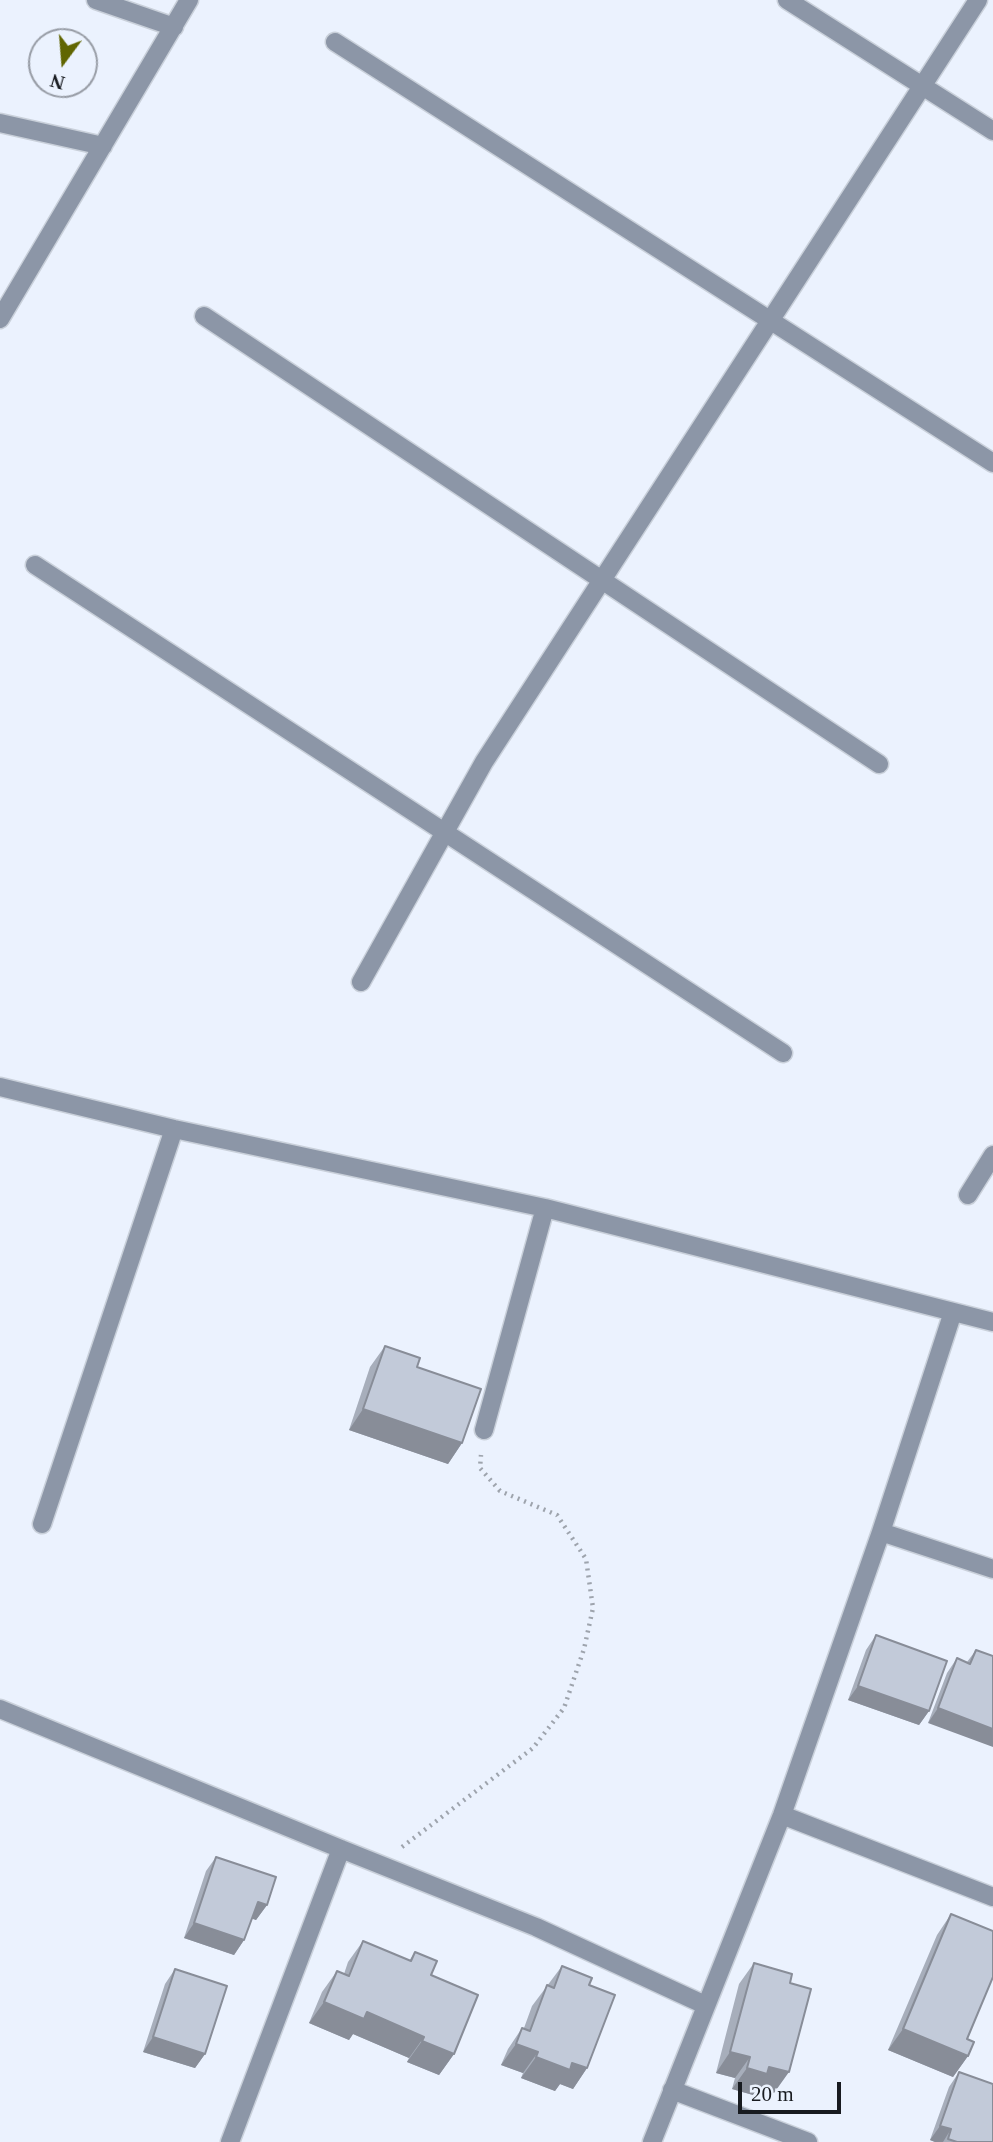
<!DOCTYPE html>
<html>
<head>
<meta charset="utf-8">
<style>
  body { margin:0 }
  #map { position:relative; width:993px; height:2142px; overflow:hidden; background:#ebf2fe; font-family:"Times New Roman",serif }
  canvas { display:block }
  .north { position:absolute; left:28px; top:28px; width:70px; height:70px; box-sizing:border-box; background:#ebf2fe; border:2px solid #979ca5; border-radius:50%; rotate:196deg; font-size:19px; font-weight:700; line-height:28px; text-align:center; color:#181b20 }
  .north::after { content:''; display:block; margin:auto; width:24px; height:32px; background:#606501; clip-path:polygon(50% 0,100% 100%,50% 72%,0 100%) }
  .scale { position:absolute; left:738px; top:2082px; width:103px; height:32px; box-sizing:border-box; border:4px solid #181b20; border-top:0; padding-left:9px; font-size:21px; line-height:24px; white-space:nowrap; color:#181b20; -webkit-text-stroke:5px #ebf2fe; paint-order:stroke }
</style>
</head>
<body>
<div id="map">
<canvas width="993" height="2142"></canvas>
<div class="north">N</div>
<div class="scale">20 m</div>
</div>
<script>
const ctx = document.querySelector('canvas').getContext('2d');
ctx.lineJoin = 'round';
const poly = rows => new Path2D(rows.map(r => 'M' + r).join(''));
function strokePath(path, color, width, dash) { ctx.strokeStyle = color; ctx.lineWidth = width; ctx.lineCap = dash ? 'butt' : 'round'; ctx.setLineDash(dash || []); ctx.stroke(path); }
function paint(path, color) { ctx.fillStyle = color; ctx.fill(path, 'evenodd'); }
const minor = poly([
  [96,0,174,27],
  [787,0,993,131],
  [335,42,993,463],
  [0,123,103,146],
  [204,316,879,764],
  [0,319,189,0],
  [35,565,783,1053],
  [361,982,484,762,978,0],
  [0,1087,174,1129,545,1208,993,1322],
  [968,1195,993,1155],
  [484,1430,545,1208],
  [42,1524,174,1129],
  [881,1532,993,1569],
  [0,1709,341,1849,536,1927,705,2005],
  [782,1815,993,1897],
  [672,2090,808,2142],
  [230,2142,341,1849],
  [652,2142,782,1815,881,1532,953,1312]
]);
strokePath(minor, '#c9d0da', 21);
strokePath(poly([
  [402,1847,533,1748,564,1708,584,1649,593,1608,586,1559,557,1515,500,1491,480,1468,481,1455]
]), '#9ea4ad', 4.5, [2, 5]);
strokePath(minor, '#8c96a7', 18);
paint(poly([
  [385,1346,417,1367,462,1443,448,1464,349,1430,370,1367],
  [876,1635,929,1711,919,1725,848,1700,866,1650],
  [976,1650,993,1656,928,1723,947,1673,957,1658,967,1662],
  [216,1857,267,1905,256,1920,252,1918,244,1940,234,1955,184,1938,206,1871],
  [951,1914,967,2039,968,2056,953,2077,888,2050,937,1935],
  [363,1941,409,1961,415,1952,431,1975,454,2054,439,2075,407,2062,409,2058,353,2034,349,2040,309,2023,322,1992,337,1971,344,1974,348,1962],
  [754,1963,790,1983,774,2093,757,2088,753,2095,732,2089,735,2078,716,2073,739,1984],
  [562,1966,589,1985,587,2068,573,2089,560,2084,555,2091,521,2078,523,2073,501,2065,508,2049,522,2028,524,2028,532,2006],
  [175,1969,205,2054,195,2068,143,2052,165,1984],
  [959,2072,993,2142,935,2142,930,2140,949,2087]
]), '#a7aebb');
paint(poly([
  [363,1409,462,1443,448,1464,349,1430],
  [858,1686,929,1711,919,1725,848,1700],
  [938,1708,993,1729,993,1747,928,1723],
  [258,1902,267,1905,256,1920,247,1917],
  [194,1923,244,1940,234,1955,184,1938],
  [324,2002,367,2012,424,2037,409,2058,353,2034,349,2040,309,2023],
  [903,2029,968,2056,953,2077,888,2050],
  [153,2037,205,2054,195,2068,143,2052],
  [422,2041,454,2054,439,2075,407,2062],
  [516,2044,538,2052,523,2073,501,2065],
  [730,2052,750,2057,735,2078,716,2073],
  [536,2057,572,2063,587,2068,573,2089,560,2084,555,2091,521,2078],
  [769,2067,789,2072,774,2093,757,2088,753,2095,732,2089,747,2068],
  [940,2126,951,2129,943,2142,935,2142,930,2140]
]), '#888d98');
const building = poly([
  [385,1346,420,1358,417,1367,481,1389,462,1443,363,1409,385,1346],
  [876,1635,947,1661,929,1711,858,1686,876,1635],
  [976,1650,993,1656,993,1729,938,1708,957,1658,970,1664,976,1650],
  [216,1857,276,1877,267,1905,258,1902,244,1940,194,1923,216,1857],
  [951,1914,993,1931,993,1977,967,2039,974,2042,968,2056,903,2029,951,1914],
  [363,1941,411,1961,415,1952,437,1961,431,1975,478,1995,454,2054,422,2041,424,2037,367,2012,364,2019,324,2002,337,1971,349,1976,363,1941],
  [754,1963,792,1974,790,1983,811,1989,789,2072,769,2067,767,2074,747,2068,750,2057,730,2052,754,1963],
  [562,1966,592,1978,589,1985,615,1995,587,2068,572,2063,570,2070,536,2057,538,2052,516,2044,522,2028,530,2031,547,1985,554,1988,562,1966],
  [175,1969,227,1986,205,2054,153,2037,175,1969],
  [959,2072,993,2084,993,2142,957,2142,948,2139,951,2129,940,2126,959,2072]
]);
paint(building, '#c2cad9');
strokePath(building, '#888d98', 2);
</script>
</body>
</html>
